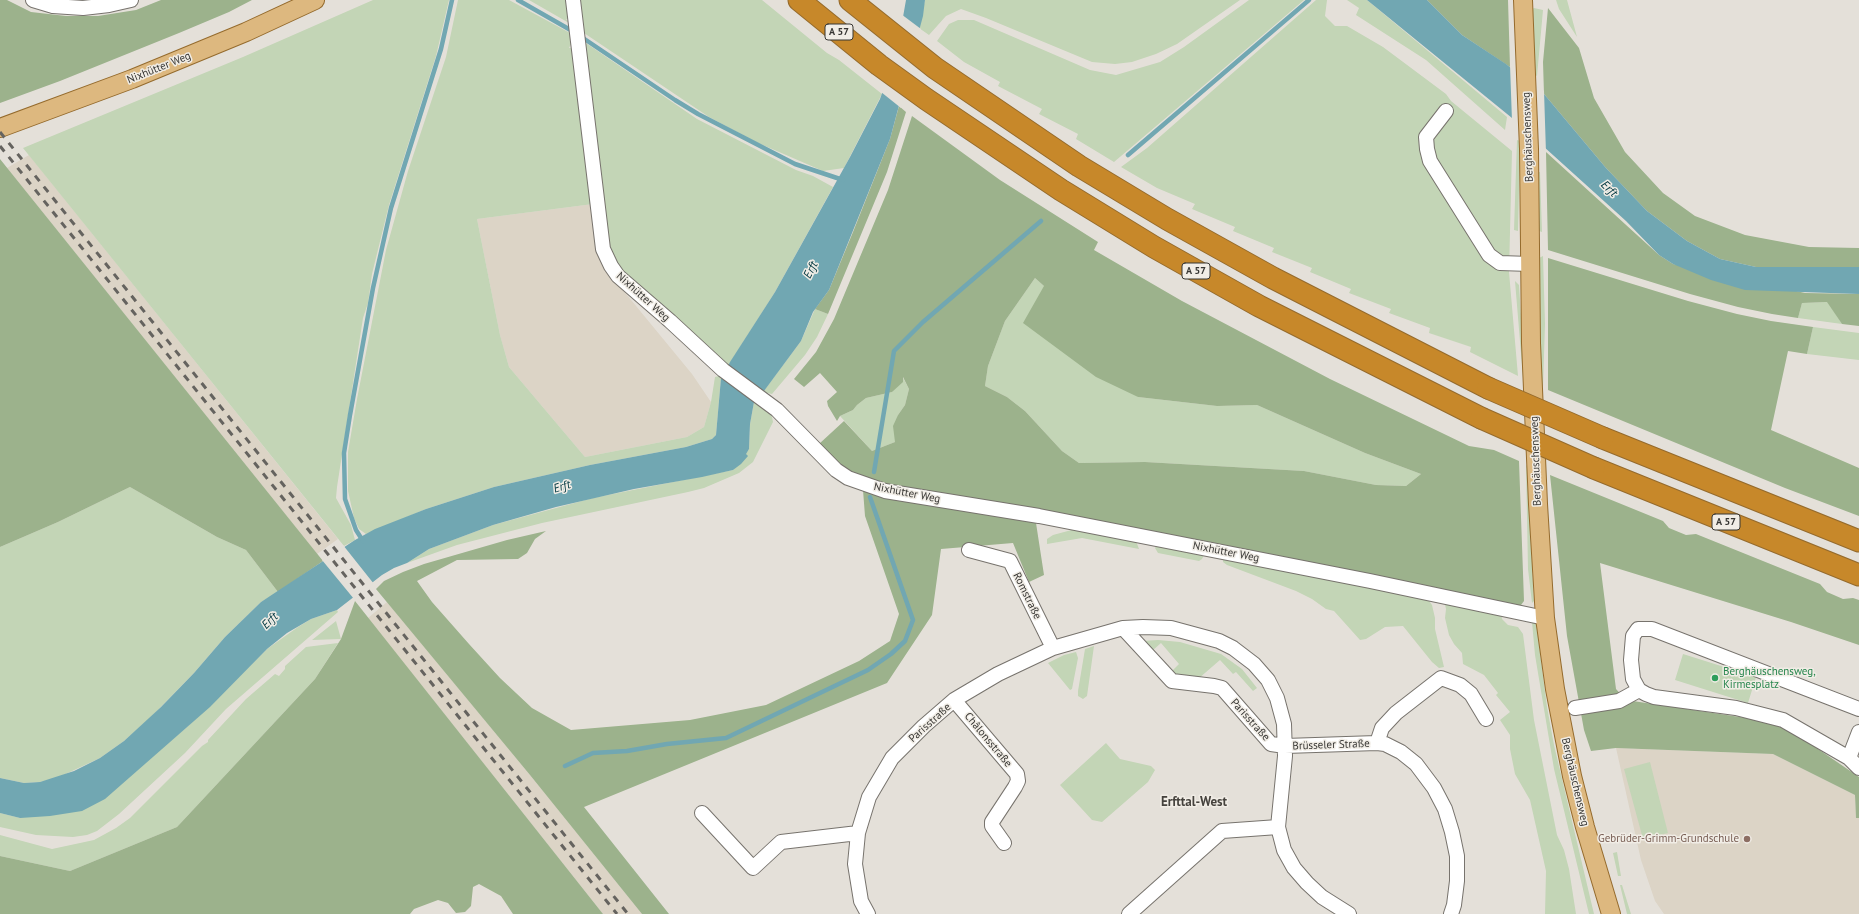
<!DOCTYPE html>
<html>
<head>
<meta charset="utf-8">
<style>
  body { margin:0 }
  canvas { display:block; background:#e4e0d9 }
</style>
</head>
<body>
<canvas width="1859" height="914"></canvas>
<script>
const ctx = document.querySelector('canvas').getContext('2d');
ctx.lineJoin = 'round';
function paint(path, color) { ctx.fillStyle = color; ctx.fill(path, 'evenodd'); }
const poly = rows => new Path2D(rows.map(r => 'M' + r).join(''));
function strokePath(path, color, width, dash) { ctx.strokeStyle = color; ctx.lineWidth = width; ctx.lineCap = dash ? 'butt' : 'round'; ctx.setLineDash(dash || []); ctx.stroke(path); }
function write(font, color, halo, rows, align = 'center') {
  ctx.font = font + ' "PT Sans",sans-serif'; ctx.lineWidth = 3; ctx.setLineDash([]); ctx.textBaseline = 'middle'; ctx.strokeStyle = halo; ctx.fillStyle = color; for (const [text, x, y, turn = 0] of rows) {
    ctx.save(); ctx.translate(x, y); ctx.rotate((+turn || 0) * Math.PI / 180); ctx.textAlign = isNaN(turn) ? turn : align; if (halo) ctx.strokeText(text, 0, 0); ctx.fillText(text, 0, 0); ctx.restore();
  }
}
paint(poly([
  [29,155,338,539,317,554,7,168],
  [593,204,613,278,692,374,711,402,704,427,687,437,585,457,509,367,500,335,477,219],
  [387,602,530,775,642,914,603,914,368,618],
  [1616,748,1773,754,1855,795,1856,817,1859,818,1859,914,1664,914,1655,901,1641,860]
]), '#dcd4c6');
paint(poly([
  [373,0,449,0,436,56,389,205,372,274,368,303,363,318,337,487,336,498,351,525,355,540,344,546,23,148,243,57],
  [458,0,509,0,570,33,571,44,569,48,573,48,593,204,477,219,500,335,509,367,585,457,687,437,704,427,711,402,715,377,719,376,721,378,716,435,712,439,686,447,590,465,494,487,426,509,366,534,359,529,354,518,348,491,348,452,357,399,386,250,408,171,446,57],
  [529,0,568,0,570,18,566,19,569,23],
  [577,0,762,0,827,53,839,60,882,94,844,168,823,171,756,142,709,117,581,31],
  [925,0,1240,0,1177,44,1156,54,1132,62,1115,64,1092,62,986,18,961,9,946,16,929,35,919,28],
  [1249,0,1304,0,1114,162,1076,139,1078,134,1039,114,1042,109,998,86,1000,82,964,62,937,41,949,24,958,20,974,20,1090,70,1116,75,1160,62,1184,47],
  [1316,0,1327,0,1325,16,1335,26,1347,26,1383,47,1446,94,1451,101,1512,151,1509,272,1518,376,1470,352,1471,347,1429,333,1430,328,1389,313,1391,309,1349,293,1351,289,1310,272,1312,268,1272,252,1274,248,1233,231,1235,227,1192,209,1195,204,1157,188,1121,167,1147,148],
  [1347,0,1367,0,1507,117,1505,130,1426,60,1356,15,1359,8],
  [1556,0,1567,0,1577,37,1559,9],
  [1534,8,1543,10,1537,76,1533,73,1531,10],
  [583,41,697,119,796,170,813,176,833,187,775,292,728,366,622,273,609,249],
  [1517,140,1520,141,1520,148,1518,231,1514,230],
  [1537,172,1540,172,1542,232,1539,231],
  [1543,256,1545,324,1543,387,1540,386,1539,258],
  [1035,278,1044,286,1138,397,1217,406,1257,405,1365,453,1421,474,1406,486,1376,485,1304,471,1145,462,1079,463,1062,451,1025,411,1007,397,985,386,988,366,1005,321],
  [1515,281,1519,285,1525,379,1523,378],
  [1828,302,1842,324,1798,318,1802,303],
  [815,309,828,314,817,337,805,355,772,394,763,392,801,341],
  [1813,327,1859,333,1859,360,1807,354],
  [902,376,909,389,905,405,898,415,895,442,872,451,840,416,853,410,857,405,866,398,892,392],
  [754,402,767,409,772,417,773,422,753,462,739,473,704,488,688,492,542,523,457,545,407,563,429,549,493,525,593,498,733,470,749,449,750,424],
  [1526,465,1527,466,1534,601,1532,603,1528,569],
  [130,487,217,537,246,550,278,592,261,602,225,637,194,673,150,718,124,741,100,758,57,778,40,782,24,783,0,778,0,547,58,522],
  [1079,528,1136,541,1139,549,1082,538,1047,544,1047,539,1053,535],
  [1156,546,1204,555,1202,559,1199,561,1158,553,1155,548],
  [1223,559,1427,598,1432,605,1435,618,1435,629,1444,667,1439,668,1432,662,1403,626,1385,627,1366,639,1360,640,1334,611,1326,609,1312,599,1296,591,1227,565,1223,562],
  [1444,600,1501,612,1502,619,1508,625,1518,627,1523,634,1534,720,1557,835,1564,850,1569,869,1576,914,1545,914,1546,871,1530,800,1515,774,1510,749,1510,735,1500,720,1510,712,1496,695,1498,693,1484,675,1463,664,1462,653,1454,644,1449,635,1445,618,1446,609],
  [337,610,338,612,226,709,185,753,119,814,97,831,87,835,73,837,36,835,0,827,0,813,20,818,170,741,187,727,267,649,298,627,311,619],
  [336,621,341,639,312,640],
  [1536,621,1547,707,1554,745,1594,914,1589,914,1554,769,1535,655,1532,622],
  [1158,640,1180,642,1221,654,1242,669,1257,688,1253,691,1236,672,1233,674,1220,660,1198,679,1176,677,1171,672,1179,664,1161,643,1152,651,1142,641],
  [338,643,315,679,177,827,70,871,0,856,0,835,52,849,94,840,116,828,130,818,202,746,208,742,208,740,246,699,275,674,279,676,285,669,285,666,306,647],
  [1094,646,1087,696,1083,699,1078,696,1078,691,1085,649],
  [1076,652,1078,658,1072,689,1070,690,1048,663,1064,655],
  [1683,654,1756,677,1748,703,1675,680],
  [1106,743,1120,759,1151,766,1155,770,1148,782,1102,822,1092,820,1060,785],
  [1650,762,1668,833,1643,839,1624,769],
  [1617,852,1621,876,1618,876,1613,853],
  [1620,885,1622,885,1631,914,1627,914]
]), '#c3d5b6');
paint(poly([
  [0,0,7,0,31,12,66,16,98,16,136,10,161,0,252,0,229,12,179,33,60,81,0,103],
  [1427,0,1508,0,1510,67,1462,35],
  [1548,8,1579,48,1594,98,1625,152,1663,193,1695,216,1745,235,1809,247,1859,248,1859,267,1756,267,1720,259,1687,241,1647,211,1606,168,1544,94,1543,62],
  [899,106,906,112,887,172,828,314,815,309,829,290,853,232,890,139],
  [912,116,1000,180,1098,242,1094,250,1182,301,1330,379,1469,446,1494,450,1519,461,1524,601,1521,605,1515,607,888,485,855,475,841,466,819,444,844,421,872,451,895,442,893,426,898,415,905,405,909,389,903,377,903,382,892,392,866,398,857,405,853,410,840,416,837,421,828,406,827,401,837,392,820,373,804,387,794,379,816,352,834,319,888,190],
  [1035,278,1044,286,1023,323,1096,377,1138,397,1217,406,1257,405,1365,453,1421,474,1406,486,1376,485,1304,471,1145,462,1079,463,1062,451,1025,411,1007,397,985,386,988,366,1005,321],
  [1546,152,1659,255,1673,264,1805,293,1859,294,1859,326,1842,324,1827,302,1802,303,1798,318,1772,314,1738,307,1690,294,1548,250],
  [0,159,323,561,278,592,246,550,217,537,130,487,58,522,0,547],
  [1548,258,1688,301,1737,314,1771,321,1813,327,1807,354,1788,351,1771,430,1859,468,1859,516,1785,488,1548,390],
  [1550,475,1663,521,1669,528,1686,535,1696,534,1820,584,1827,592,1843,599,1853,598,1859,600,1859,645,1791,622,1600,563,1616,689,1626,700,1780,723,1859,777,1859,818,1856,818,1855,795,1773,754,1616,748,1591,751,1584,730,1567,636],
  [863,490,1026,519,1036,523,1044,575,1029,582,1013,543,941,549,932,615,887,683,584,807,669,914,642,914,530,775,376,589,384,581,403,572,424,564,507,540,546,531,535,539,527,553,518,559,457,560,417,581,432,602,469,644,500,678,532,708,571,730,690,720,766,705,859,661,890,641,899,614,865,516],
  [355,601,603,914,513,914,501,896,479,884,473,887,471,906,465,912,456,913,448,903,438,900,414,909,410,914,0,914,0,856,70,871,177,827,315,679,341,639]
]), '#9cb28c');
paint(poly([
  [906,0,925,0,923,16,890,139,829,290,813,312,801,341,764,391,752,400,754,402,750,424,749,449,746,454,748,456,741,464,733,470,702,477,634,489,556,507,493,525,429,549,407,563,394,568,382,575,337,610,311,619,287,633,267,649,210,707,105,799,82,811,50,816,20,818,0,813,0,778,24,783,40,782,74,771,100,758,124,741,161,707,194,673,225,637,261,602,355,540,375,529,426,509,494,487,590,465,686,447,712,439,716,435,721,378,727,381,728,366,730,362,775,292,850,157,880,99,897,51],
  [1367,0,1427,0,1462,35,1506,64,1544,94,1606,168,1647,211,1687,241,1720,259,1756,267,1859,267,1859,294,1745,290,1711,280,1673,264,1659,255,1626,221,1512,118]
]), '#71a7b2');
paint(poly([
  [901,14,921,29,901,108,881,92,895,50],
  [1510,65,1544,91,1546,153,1512,121],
  [343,545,374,584,354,599,322,560]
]), '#e4e0d9');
strokePath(poly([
  [518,0,574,32],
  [580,36,675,100,698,114,795,164,843,180],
  [1128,155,1309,0],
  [874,472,894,351,923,322,1041,221],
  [363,541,356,530,345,499,344,453,350,415,373,288,391,208,441,49,452,0],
  [565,766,593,753,627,751,667,744,726,738,868,670,891,654,905,641,913,620,870,497]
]), '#71a7b2', 4.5);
const minor = poly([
  [33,0,53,6,83,8,109,5,131,0],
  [573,0,603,249,611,266,618,276,670,321,723,370,777,410,836,470,848,478,885,491,1039,516,1370,581,1545,618],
  [1446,111,1426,137,1427,149,1430,161,1489,255,1500,263,1530,264],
  [969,550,1010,561,1053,648],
  [1123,628,1172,681,1214,686,1222,688,1271,744,1285,746,1377,743,1385,744,1401,752,1416,764,1434,788,1445,809,1452,832,1457,856,1457,881,1454,905,1451,914],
  [954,700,1017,774,1018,781,1015,787,992,822,992,826,1004,843],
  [1575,708,1619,701,1639,690],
  [1859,709,1652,629,1638,629,1633,636,1631,660,1633,679,1639,690,1646,694,1654,697,1736,708,1783,720,1849,758,1859,732],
  [1377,743,1382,728,1396,713,1441,678,1460,685,1471,694,1486,719],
  [1849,758,1859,768],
  [702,813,753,868,781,842,858,833],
  [868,914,861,901,855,864,858,833,869,797,892,758,924,726,954,700,998,674,1053,648,1123,628,1143,627,1171,628,1219,641,1233,648,1254,664,1268,680,1277,698,1284,724,1285,756,1278,827,1284,850,1294,868,1307,883,1322,897,1349,914],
  [1129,914,1222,831,1278,827]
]);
const major = poly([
  [1523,0,1529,149,1531,343,1538,504,1545,618,1555,689,1572,776,1585,827,1611,914],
  [0,128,132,79,246,32,315,0]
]);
const highway = poly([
  [799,0,879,65,926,99,1061,190,1154,247,1259,306,1481,418],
  [850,0,935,68,1079,166,1167,219,1273,278,1488,388],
  [1603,438,1859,541],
  [1594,468,1859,575]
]);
strokePath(minor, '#77736d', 16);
strokePath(major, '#956b2d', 20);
strokePath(highway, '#956b2d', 23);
strokePath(minor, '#fff', 14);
strokePath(major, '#ddb87f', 18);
strokePath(highway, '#c7882a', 21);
strokePath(poly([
  [0,132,628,914],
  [0,146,617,914]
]), '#65635f', 3, [7, 7]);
const highwayBridge = poly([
  [1488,388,1603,438],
  [1481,418,1594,468]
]);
strokePath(highwayBridge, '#956b2d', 23, []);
strokePath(highwayBridge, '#c7882a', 21);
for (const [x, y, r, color] of [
  [1715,678,4,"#2e9e5b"],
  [1747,839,4,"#8d6e63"]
]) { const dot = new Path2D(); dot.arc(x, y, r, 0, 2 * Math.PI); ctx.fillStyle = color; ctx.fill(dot); strokePath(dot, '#f1ede6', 1.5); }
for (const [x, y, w] of [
  [839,32,28],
  [1196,271,28],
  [1726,522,28]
]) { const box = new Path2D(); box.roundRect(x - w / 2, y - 8, w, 16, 3); ctx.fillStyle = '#f1ede6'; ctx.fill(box); strokePath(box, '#373633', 1); }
write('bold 10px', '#373633', null, [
  ["A 57",839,32],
  ["A 57",1196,271],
  ["A 57",1726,522]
]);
write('11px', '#373633', '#f1ede6', [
  ["Nixhütter Weg",159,68,-22],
  ["Berghäuschensweg",1528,137,-92],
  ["Nixhütter Weg",643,297,42],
  ["Berghäuschensweg",1536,461,-92],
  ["Nixhütter Weg",907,493,11],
  ["Nixhütter Weg",1226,552,11],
  ["Romstraße",1027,596,64],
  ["Parisstraße",1250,720,48],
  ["Parisstraße",930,723,-42],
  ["Châlonsstraße",988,740,50],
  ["Brüsseler Straße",1331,745,-2],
  ["Berghäuschensweg",1575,782,77]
]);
write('11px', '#27864d', '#f1ede6', [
  ["Berghäuschensweg,",1723,672],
  ["Kirmesplatz",1723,685]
], 'left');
write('11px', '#785e54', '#f1ede6', [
  ["Gebrüder-Grimm-Grundschule",1739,839]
], 'right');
write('italic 12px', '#023841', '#f1ede6', [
  ["Erft",1609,189,44],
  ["Erft",811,270,-63],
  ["Erft",562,487,-17],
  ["Erft",270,621,-44]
]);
write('bold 13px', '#45423d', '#f1ede6', [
  ["Erfttal-West",1194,802]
]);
</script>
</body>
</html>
